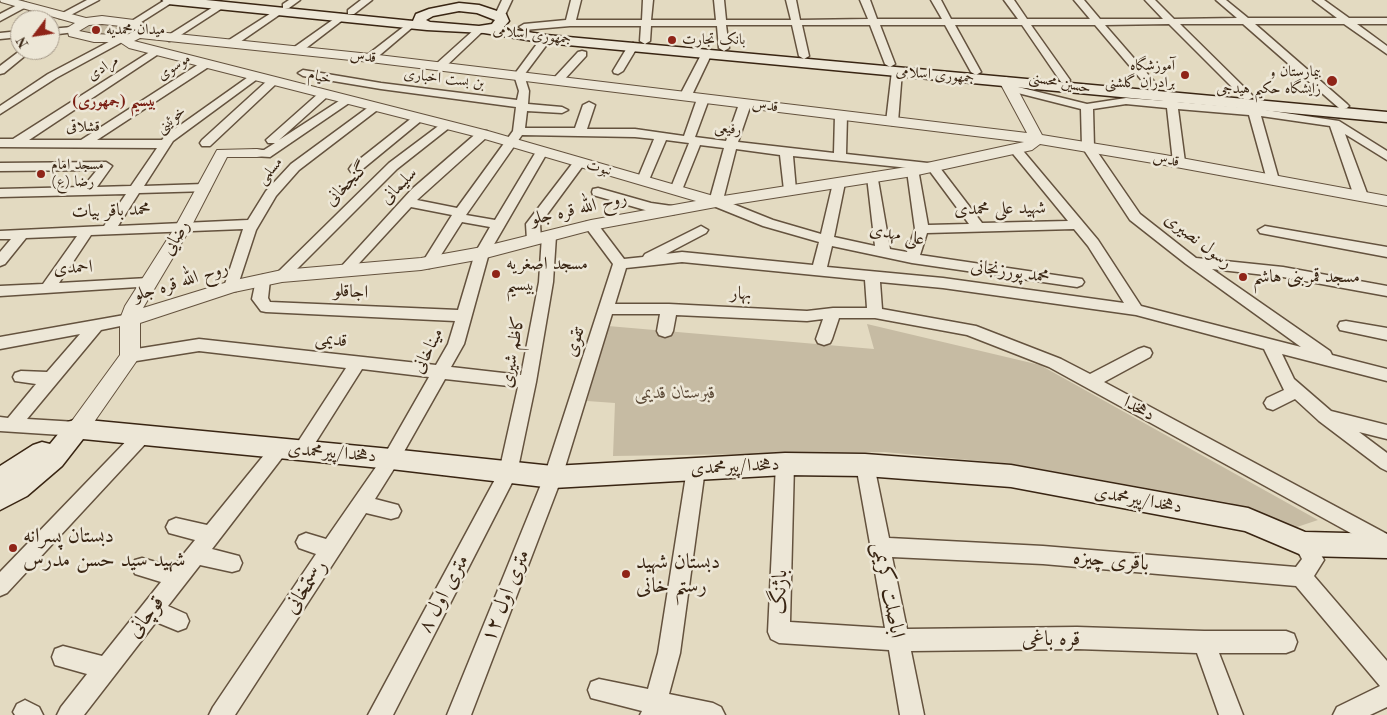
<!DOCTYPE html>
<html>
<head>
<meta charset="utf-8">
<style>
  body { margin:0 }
  #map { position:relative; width:1387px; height:715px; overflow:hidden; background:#e3dac1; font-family:"Old Standard TT",serif }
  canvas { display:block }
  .north { position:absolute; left:10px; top:10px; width:50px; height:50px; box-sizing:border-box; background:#ede7d7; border:1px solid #a59989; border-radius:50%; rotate:239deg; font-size:14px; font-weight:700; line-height:20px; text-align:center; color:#392513 }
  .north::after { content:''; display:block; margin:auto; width:18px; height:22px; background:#8f2418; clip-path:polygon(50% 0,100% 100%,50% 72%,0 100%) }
</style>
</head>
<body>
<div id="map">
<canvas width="1387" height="715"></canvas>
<div class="north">N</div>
</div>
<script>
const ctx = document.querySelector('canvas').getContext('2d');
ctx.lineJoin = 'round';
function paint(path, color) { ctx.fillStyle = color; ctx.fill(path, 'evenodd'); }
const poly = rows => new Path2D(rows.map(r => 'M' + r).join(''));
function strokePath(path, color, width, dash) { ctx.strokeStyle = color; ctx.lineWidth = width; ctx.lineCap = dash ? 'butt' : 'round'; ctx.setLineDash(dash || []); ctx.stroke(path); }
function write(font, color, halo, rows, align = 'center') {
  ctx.font = font + ' "Old Standard TT",Amiri,serif'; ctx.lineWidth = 5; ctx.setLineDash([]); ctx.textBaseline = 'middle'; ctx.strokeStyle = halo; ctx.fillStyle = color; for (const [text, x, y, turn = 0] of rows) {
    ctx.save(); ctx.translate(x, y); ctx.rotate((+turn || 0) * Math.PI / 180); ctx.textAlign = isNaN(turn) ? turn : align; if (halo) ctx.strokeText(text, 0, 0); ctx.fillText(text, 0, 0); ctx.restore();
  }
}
paint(poly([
  [100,23,121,26,124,31,109,35,84,33,80,31,87,24],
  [867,324,1040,365,1318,520,1291,529,1230,503,1013,464,884,452,613,456,615,403,587,401,608,326,874,349]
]), '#c6bba3');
const minor = poly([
  [87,0,99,0,65,18,59,18,57,16,87,0],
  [165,0,176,0,135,26,132,27,127,24,165,0],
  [289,0,300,0,289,8,283,8,283,4,289,0],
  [361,0,372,0,354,14,348,14,348,10,361,0],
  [502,0,512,0,505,15,500,18,495,15,502,0],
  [571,0,581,0,576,20,642,20,643,0,653,0,651,20,716,20,714,0,724,0,726,20,791,20,786,0,796,0,800,20,868,19,860,0,870,0,877,19,942,19,931,0,941,0,951,19,1018,19,1004,0,1014,0,1027,19,1090,19,1074,0,1084,0,1100,19,1163,19,1145,0,1155,0,1174,19,1237,18,1216,0,1226,0,1248,18,1337,18,1313,0,1324,0,1349,18,1387,18,1387,24,1357,24,1387,46,1387,54,1344,24,1255,24,1347,104,1349,106,1347,108,1343,109,1339,108,1243,24,1180,24,1252,95,1254,97,1248,100,1244,99,1169,24,1105,25,1158,86,1159,88,1158,90,1154,91,1150,90,1095,25,1031,25,1070,80,1065,83,1061,82,1022,25,955,25,981,72,976,75,971,72,945,25,880,25,895,64,890,67,885,64,870,25,802,25,809,56,804,59,799,56,792,25,726,25,729,48,724,51,719,48,717,26,651,26,650,41,645,44,640,41,641,26,570,26,524,30,519,27,524,24,566,20,571,0],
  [23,2,26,3,26,7,0,21,0,14,23,2],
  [221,2,224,3,224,7,173,40,169,41,164,38,221,2],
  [279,8,284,11,282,13,237,44,229,44,229,40,279,8],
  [341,14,344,15,344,19,301,52,293,52,293,48,341,14],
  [411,21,416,24,414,26,374,60,366,60,365,58,366,56,411,21],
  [72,27,77,30,75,32,50,35,50,29,72,27],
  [479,27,484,30,482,32,444,68,436,68,435,66,436,64,476,28,479,27],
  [20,31,20,37,0,39,0,33,20,31],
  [120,36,124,37,124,41,56,78,0,114,0,106,48,74,120,36],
  [546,36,551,39,524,75,529,91,528,104,562,107,568,110,562,113,527,111,525,128,575,128,583,105,589,102,595,105,587,129,635,129,684,136,697,99,703,96,709,99,695,137,726,141,739,104,745,101,751,104,738,142,834,153,835,115,841,112,847,115,846,154,937,164,982,223,1068,221,1009,149,1011,146,1019,146,1098,240,1141,306,1301,347,1186,264,1130,220,1082,147,1081,109,1006,90,1005,88,1010,85,1087,104,1126,98,1166,101,1165,97,1171,94,1175,95,1177,102,1247,108,1246,104,1252,101,1256,102,1259,109,1339,121,1387,151,1387,160,1345,134,1368,196,1366,199,1356,199,1354,196,1330,126,1261,116,1279,180,1273,184,1267,180,1249,115,1178,109,1185,162,1179,166,1173,162,1167,108,1126,104,1093,109,1094,147,1140,214,1196,258,1283,267,1387,286,1387,296,1283,277,1212,269,1330,351,1332,355,1387,369,1387,381,1282,354,1294,379,1331,411,1387,425,1387,439,1359,432,1387,453,1387,471,1381,468,1319,421,1295,399,1273,410,1267,408,1264,403,1267,398,1284,390,1264,349,1136,315,943,288,880,282,882,309,976,326,1061,359,1090,374,1138,349,1144,347,1150,349,1152,353,1150,357,1104,382,1387,534,1387,553,1049,367,967,335,875,318,839,318,832,339,830,343,824,345,818,343,816,339,823,319,807,321,676,315,673,331,671,335,665,337,659,335,657,331,660,314,612,314,562,477,471,715,447,715,544,477,613,264,584,225,586,222,596,222,624,259,643,257,645,254,701,226,708,230,706,233,666,254,682,252,813,265,819,242,763,226,711,205,709,202,724,148,700,145,682,190,676,194,670,190,689,143,666,140,649,180,643,184,637,180,654,139,635,137,522,135,466,215,495,220,537,150,545,150,547,153,489,253,464,344,451,367,521,375,539,282,542,236,544,233,549,232,554,233,556,236,553,282,536,382,517,473,393,715,368,715,499,472,518,387,445,379,397,464,375,499,398,505,401,511,398,517,391,519,366,513,235,715,209,715,213,707,316,554,299,548,296,542,299,536,306,533,326,539,385,454,429,377,362,369,307,456,301,458,295,456,292,451,346,368,199,351,130,362,124,360,122,356,124,352,130,350,199,339,436,365,448,344,455,321,266,312,261,311,252,299,256,280,258,277,263,275,268,277,270,280,268,298,270,302,458,310,475,253,490,227,462,222,434,266,429,268,424,266,422,263,452,215,411,207,351,272,346,274,341,272,339,269,412,189,479,131,487,131,489,134,487,137,417,200,457,208,513,131,516,107,381,89,303,76,298,73,303,70,381,83,517,100,519,91,514,75,542,37,546,36],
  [736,149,780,155,784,190,790,194,796,190,793,156,909,168,907,171,915,229,907,252,890,249,877,174,873,173,867,177,875,246,834,237,845,183,844,180,839,179,833,183,821,234,773,220,723,200,736,149],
  [918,169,929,170,969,224,928,225,918,169],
  [1074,229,1088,246,1124,303,943,278,827,267,832,246,912,263,1077,287,1082,285,1084,282,1082,279,920,255,927,233,1074,229],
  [682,262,865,280,867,308,833,308,807,311,669,304,615,304,626,268,682,262],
  [633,43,638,46,623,71,618,74,614,73,613,71,628,46,633,43],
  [156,48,161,51,160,53,29,140,81,140,202,62,210,62,211,64,210,66,97,140,162,140,165,136,251,75,259,75,260,77,173,141,144,186,204,184,209,185,210,188,209,191,139,193,118,226,248,220,266,191,291,164,370,106,378,106,380,108,299,170,276,196,256,230,236,291,226,291,224,287,243,229,91,235,59,283,148,278,153,280,155,283,153,286,0,296,0,286,43,284,77,236,26,238,5,264,0,266,0,252,11,239,0,239,0,231,104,226,126,194,0,197,0,189,83,187,97,170,0,171,0,163,106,162,112,166,97,187,131,186,157,148,0,147,0,139,13,139,156,48],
  [21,50,32,50,4,73,0,74,0,66,21,50],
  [707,50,712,53,691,97,689,99,681,99,679,97,702,53,707,50],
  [582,51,586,52,586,56,562,82,554,82,553,80,554,78,578,52,582,51],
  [897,68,902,71,898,122,892,125,886,122,892,71,897,68],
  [272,79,277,82,276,84,210,146,202,146,200,143,202,140,268,80,272,79],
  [323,92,327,93,329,95,327,97,279,140,342,99,346,98,352,101,270,157,253,156,251,153,253,150,264,150,275,143,268,143,266,140,319,93,323,92],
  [417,116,423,119,421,121,359,172,351,172,349,169,351,166,413,117,417,116],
  [445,123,449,124,451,126,449,128,397,169,287,279,277,279,275,276,277,273,389,163,441,124,445,123],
  [579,159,585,163,540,224,541,240,539,243,534,244,529,243,527,240,526,224,575,160,579,159],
  [598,188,651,203,679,207,681,210,674,214,645,210,593,195,592,192,593,189,598,188],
  [1265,226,1387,247,1387,257,1260,233,1258,230,1265,226],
  [130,314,135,315,138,319,135,323,101,330,27,419,77,422,83,424,86,429,83,434,77,436,0,431,0,417,8,418,36,384,15,381,13,377,15,373,21,371,47,372,80,334,0,349,0,337,130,314],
  [1346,321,1387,328,1387,340,1340,330,1338,326,1340,322,1346,321],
  [142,429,148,431,151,436,148,441,7,593,0,596,0,572,136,431,142,429],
  [279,442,285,444,288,449,285,454,212,549,239,556,242,563,239,570,232,572,200,565,168,606,186,614,189,621,186,628,178,631,156,622,84,715,57,715,61,707,87,674,55,665,52,657,55,649,63,646,102,656,161,582,135,574,132,567,135,560,142,558,173,567,195,540,169,533,166,527,169,521,176,518,207,525,273,444,279,442],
  [785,456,791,459,794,464,790,622,885,628,856,465,858,460,865,457,872,460,874,465,889,538,1043,546,1296,567,1302,559,1294,544,1297,538,1304,535,1311,538,1324,560,1314,576,1387,661,1387,707,1370,715,1333,715,1337,707,1380,686,1296,586,1043,564,892,557,907,629,1077,627,1204,631,1286,631,1294,634,1297,642,1294,650,1286,653,1219,653,1243,715,1219,715,1197,653,1077,649,911,651,924,715,900,715,889,650,779,643,771,639,768,632,776,464,779,459,785,456],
  [696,461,703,464,705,469,680,653,669,694,713,703,721,707,725,715,640,715,642,711,591,698,588,690,591,682,599,679,648,689,658,653,687,469,689,464,696,461],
  [25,700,39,707,43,715,15,715,13,712,17,704,25,700]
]);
const tertiary = poly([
  [0,0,18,0,86,18,102,16,134,20,145,24,148,31,370,54,1027,133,999,81,1006,77,1013,81,1042,135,1165,155,1387,196,1387,206,1165,165,1040,144,1032,150,913,176,716,207,592,230,482,259,421,270,282,282,234,292,140,323,140,356,85,435,77,438,69,435,66,429,120,355,120,319,125,306,175,227,217,150,257,149,262,150,264,153,262,156,257,157,227,157,191,227,143,308,231,281,282,270,421,258,482,247,591,220,696,201,478,137,129,48,120,42,94,42,69,36,67,28,75,23,1,2,0,0],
  [102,24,131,27,136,30,127,35,116,35,94,34,79,31,89,25,102,24],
  [140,38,370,62,1024,142,913,166,717,197,488,131,134,41,140,38]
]);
const secondary = poly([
  [162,0,206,0,413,21,416,14,429,9,459,3,479,5,506,14,509,21,503,28,546,35,1387,112,1387,122,546,43,484,33,427,30,168,4,162,0],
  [459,11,477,13,495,20,492,24,479,26,430,22,426,20,433,16,459,11],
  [77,419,391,449,553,466,785,453,865,454,1011,465,1248,508,1305,532,1387,534,1387,558,1304,556,1245,531,1011,487,865,476,785,475,553,488,391,469,83,439,62,466,27,496,0,510,0,466,33,445,42,442,50,444,68,422,77,419]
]);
strokePath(minor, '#64523e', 3);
strokePath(tertiary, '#64523e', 2);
strokePath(secondary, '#392513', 3);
paint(minor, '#ede7d7');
paint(tertiary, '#ede7d7');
paint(secondary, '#ede7d7');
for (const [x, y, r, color] of [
  [96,30,5,"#8f2418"],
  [672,40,5,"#8f2418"],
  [1185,75,5,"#8f2418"],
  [1332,81,6,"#8f2418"],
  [41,174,5,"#8f2418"],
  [496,274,5,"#8f2418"],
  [1243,277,5,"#8f2418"],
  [13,548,5,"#8f2418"],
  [626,574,5,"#8f2418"]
]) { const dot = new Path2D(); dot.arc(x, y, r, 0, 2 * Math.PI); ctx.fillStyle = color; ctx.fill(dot); strokePath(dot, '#ede7d7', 2); }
write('15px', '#392513', '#ede7d7', [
  ["میدان محمدیه",106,30],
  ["بانک تجارت",682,40],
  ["آموزشگاه",1175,66,"right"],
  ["برادران گلشنی",1175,83,"right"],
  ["بيمارستان و",1321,72,"right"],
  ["زايشگاه حكيم هيدجی",1321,89,"right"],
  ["مسجد امام",51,165],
  ["رضا (ع)",51,182]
], 'left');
write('15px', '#392513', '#ede7d7', [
  ["جمهوری اسلامی",532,35,7],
  ["قدس",363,57,6],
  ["موسوی",174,67,-33],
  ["مرادی",103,68,-33],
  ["جمهوری اسلامی",935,75,5],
  ["خیام",320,77,15],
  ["بن بست اخباری",444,79,7],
  ["حسین محسنی",1060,83,11],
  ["قدس",765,106,7],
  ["خوئینی",171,120,-40],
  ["قشلاقی",83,127],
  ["رفیعی",728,129,7],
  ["قدس",1166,160,10],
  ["نبوت",599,168,15],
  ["مسلمی",270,171,-49]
]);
write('bold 16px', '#7a1f14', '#ede7d7', [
  ["(بیسیم (جمهوری",114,102]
]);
write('18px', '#392513', '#ede7d7', [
  ["گنجخانی",347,184,-45],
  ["سلیمانی",399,186,-45],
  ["روح الله قره جلو",579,209,-13],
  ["شهید علی محمدی",1000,209,-1],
  ["محمد باقر بیات",111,211,-2],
  ["علی مهدی",897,235,11],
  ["رضایی",176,238,-59],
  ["رسول نصیری",1198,241,37],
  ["احمدی",73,268,-3],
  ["محمد پورزنجانی",1010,272,8],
  ["روح الله قره جلو",181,282,-17],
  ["اجاقلو",351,292,3],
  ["بهار",741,294,3],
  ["قدیمی",331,340,6],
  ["تقوی",575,342,-73],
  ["میناخانی",428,351,-63],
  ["کاظم شیری",513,352,-80],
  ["دهخدا",1139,409,28],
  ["دهخدا/پیرمحمدی",332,453,5],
  ["دهخدا/پیرمحمدی",735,467,-3],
  ["دهخدا/پیرمحمدی",1138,500,10]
]);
write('18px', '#392513', '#ede7d7', [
  ["مسجد اصغریه",506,264],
  ["بیسیم",506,285],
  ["مسجد قمربنی هاشم",1253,277]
], 'left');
write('italic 18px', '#5c4a37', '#ede7d7', [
  ["قبرستان قدیمى",675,393]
]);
write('21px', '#392513', '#ede7d7', [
  ["دبستان پسرانه",23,536],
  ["شهید سید حسن مدرس",23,560],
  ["دبستان شهید",636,562],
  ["رستم خانی",636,586]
], 'left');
write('21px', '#392513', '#ede7d7', [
  ["باقری چیزه",1111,561,5],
  ["رستمخانی",306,587,-56],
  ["اباصلت کریمی",888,590,79],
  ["باژنگ",780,592,-88],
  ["۸ متری اول",444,594,-62],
  ["۱۲ متری اول",506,596,-68],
  ["قوچانی",146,617,-52],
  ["قره باغی",1051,639]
]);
</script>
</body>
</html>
